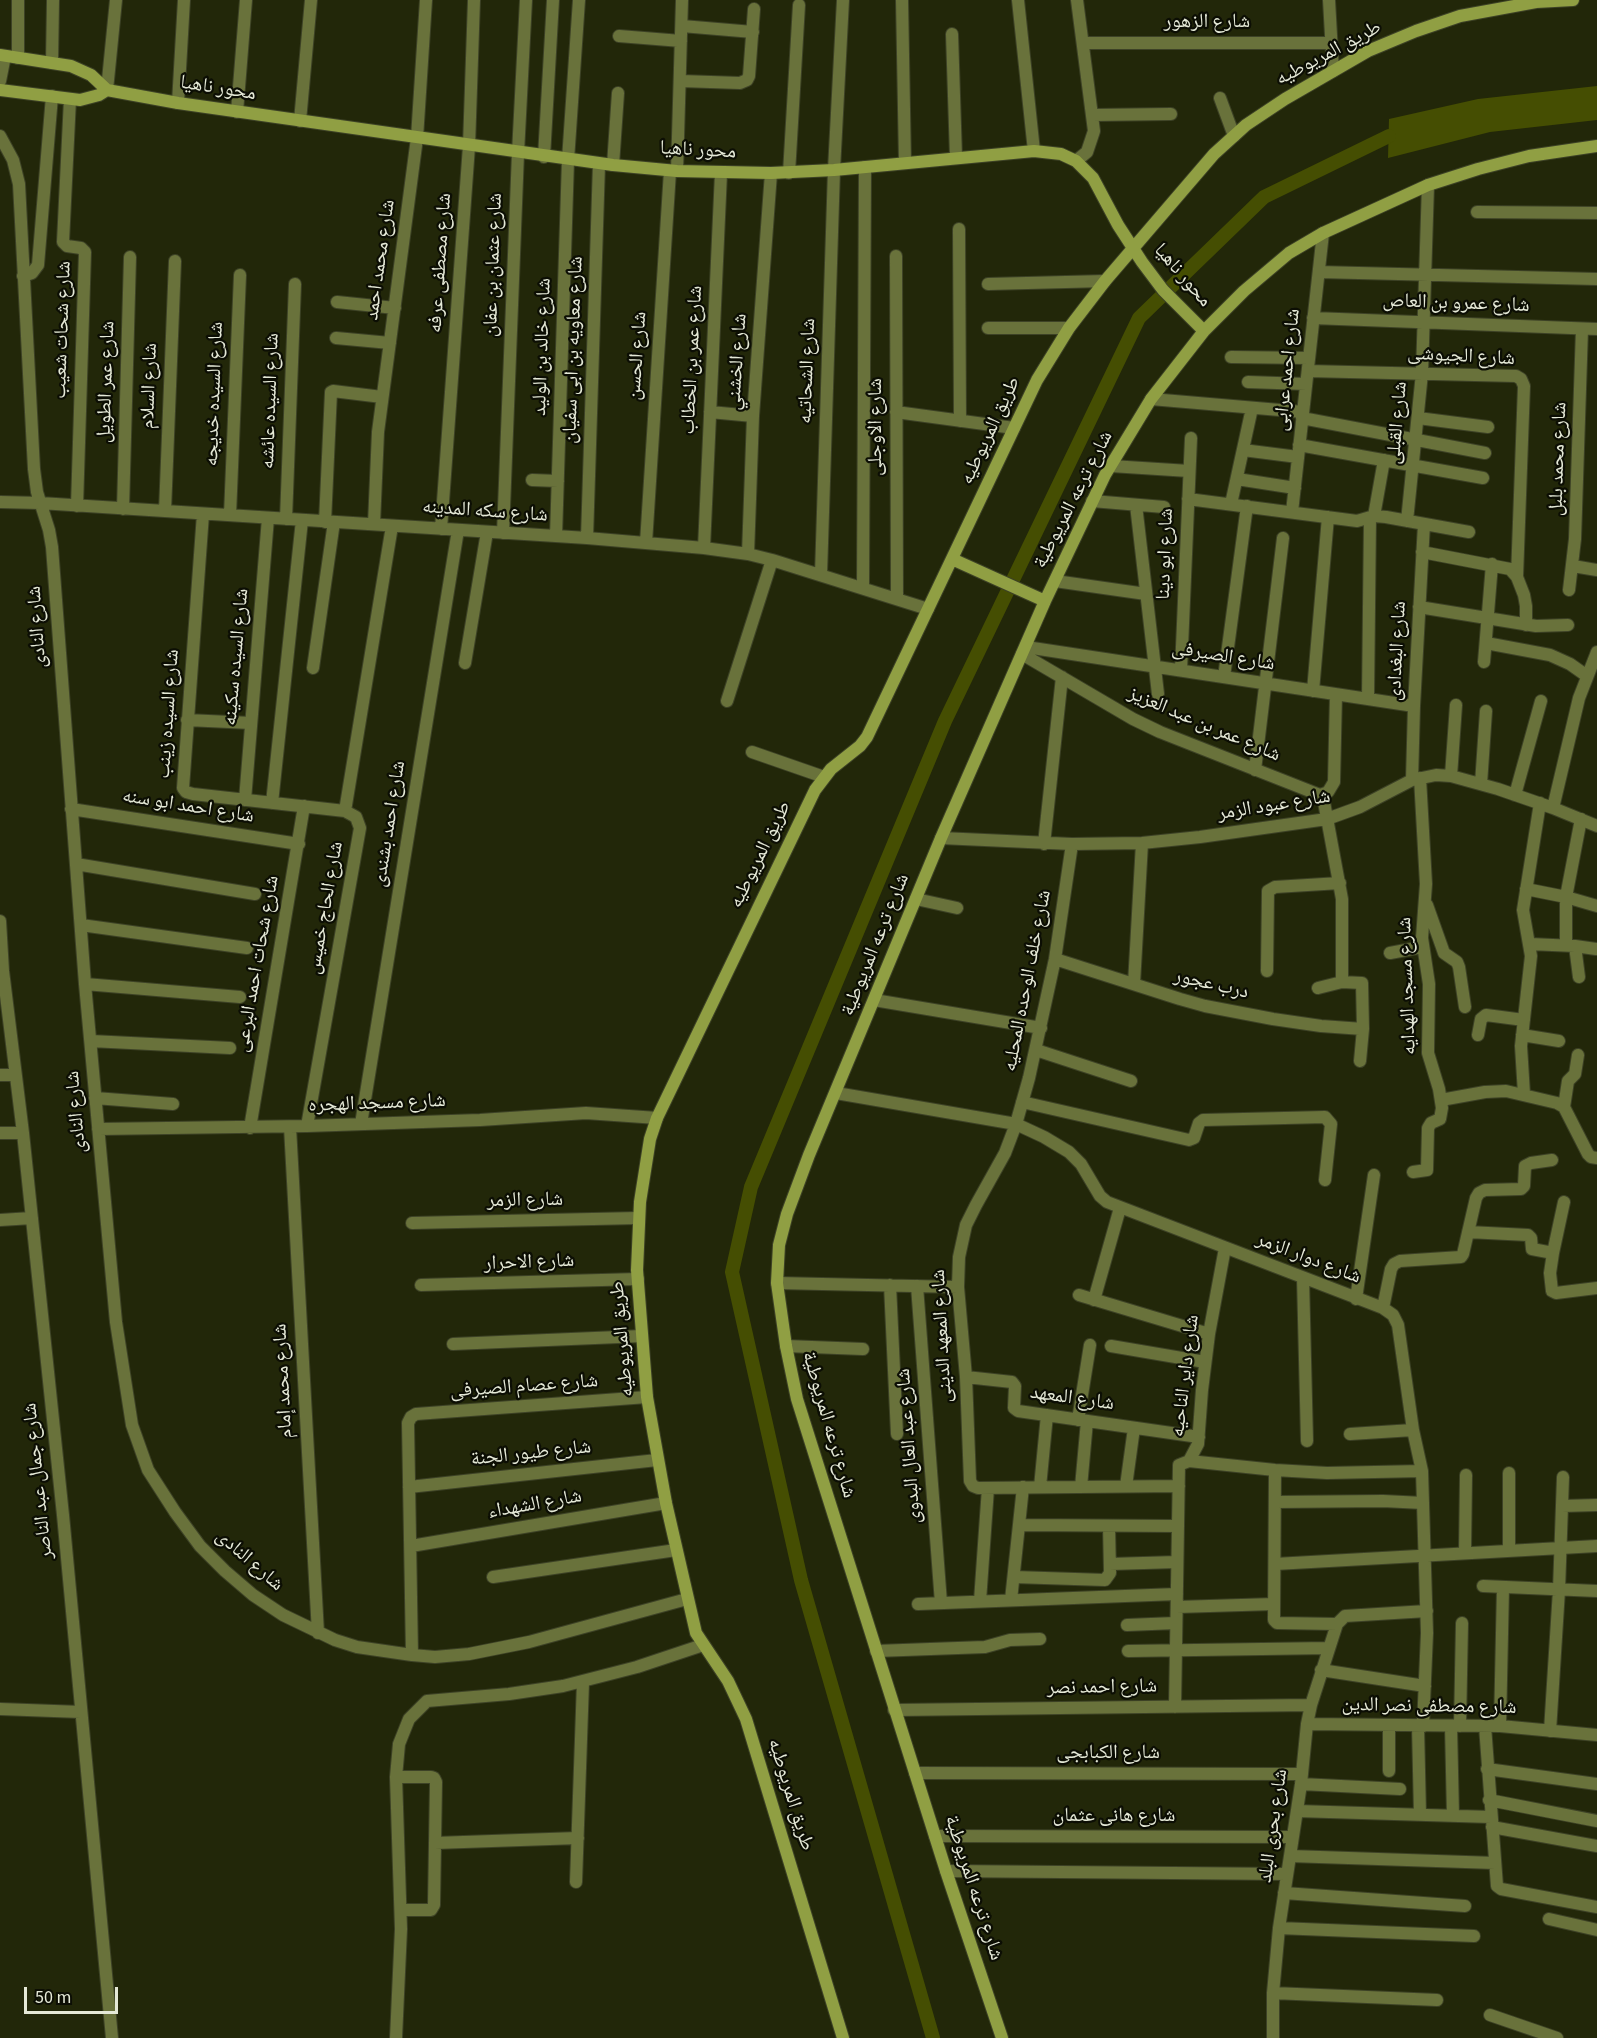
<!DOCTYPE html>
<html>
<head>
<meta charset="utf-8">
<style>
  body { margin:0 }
  #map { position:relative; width:1597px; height:2038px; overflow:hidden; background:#222709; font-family:"Source Sans 3",sans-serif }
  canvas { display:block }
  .scale { position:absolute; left:24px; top:1987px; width:94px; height:27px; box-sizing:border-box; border:3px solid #e5e9d7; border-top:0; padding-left:8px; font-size:18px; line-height:21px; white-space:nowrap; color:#e5e9d7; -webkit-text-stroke:4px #0c0e04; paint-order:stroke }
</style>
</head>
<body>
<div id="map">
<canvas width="1597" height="2038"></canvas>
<div class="scale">50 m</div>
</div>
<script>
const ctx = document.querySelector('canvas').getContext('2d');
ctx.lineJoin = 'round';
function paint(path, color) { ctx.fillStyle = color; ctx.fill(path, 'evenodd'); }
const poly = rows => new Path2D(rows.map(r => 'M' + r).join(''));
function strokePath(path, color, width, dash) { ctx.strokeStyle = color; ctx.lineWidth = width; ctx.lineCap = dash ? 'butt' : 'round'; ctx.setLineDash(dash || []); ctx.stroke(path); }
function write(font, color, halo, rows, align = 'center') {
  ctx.font = font + ' "Source Sans 3","Noto Naskh Arabic",sans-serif'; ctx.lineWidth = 4.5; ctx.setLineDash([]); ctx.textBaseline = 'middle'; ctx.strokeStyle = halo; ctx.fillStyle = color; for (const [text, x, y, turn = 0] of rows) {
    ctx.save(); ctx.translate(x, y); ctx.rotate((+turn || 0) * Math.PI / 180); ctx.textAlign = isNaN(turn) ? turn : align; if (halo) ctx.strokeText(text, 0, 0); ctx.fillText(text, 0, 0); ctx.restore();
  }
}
paint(poly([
  [1597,86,1597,120,1490,132,1388,158,1389,119,1478,99]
]), '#454e02');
strokePath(poly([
  [933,2038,801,1580,732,1272,751,1187,945,721,1139,318,1264,197,1389,136]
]), '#454e02', 14);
const street = poly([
  [18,0,18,58],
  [902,0,905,163],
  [1018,0,1034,151],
  [1329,0,1333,71],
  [682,26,753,32],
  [952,34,956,157],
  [619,36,681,41],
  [1083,43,1331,43],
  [52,63,53,0],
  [0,81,5,56],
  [681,81,740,83,747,80,749,76,754,9],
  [107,90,116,0],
  [1220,98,1234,136],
  [70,99,63,242,67,246,81,248,85,252,77,506],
  [178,103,184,0],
  [237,112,246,0],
  [1092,115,1171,114],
  [300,121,311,0],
  [0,136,13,160,19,184,34,469,37,492,49,530,52,547,85,984,116,1322,132,1425,148,1470,175,1512,200,1546,225,1571,253,1595,283,1615,335,1640,357,1647,412,1655,435,1657,469,1654,529,1642,687,1599],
  [544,157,553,0],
  [1076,161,1087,152,1094,131,1077,0],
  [613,165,618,93],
  [677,171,682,0],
  [789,173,799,5],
  [1477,212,1597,213],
  [959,229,960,421],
  [896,256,897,598],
  [1319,272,1597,279],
  [23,276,32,273,38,265,52,96],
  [988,284,1105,281],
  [337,302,395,308],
  [1313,318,1597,329],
  [988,328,1069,328],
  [336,338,390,343],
  [1231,357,1309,358],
  [1308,371,1516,376,1521,379,1524,386,1517,577],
  [1248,382,1306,384],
  [1151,399,1303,412],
  [710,412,753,416],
  [896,412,1014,428],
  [1302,418,1485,453],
  [1418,418,1488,427],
  [1299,445,1483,478],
  [1243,450,1298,457],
  [1111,466,1189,471],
  [1237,479,1295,488],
  [532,480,558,481],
  [1188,499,1357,521,1374,516,1386,517,1469,532],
  [1092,501,1164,507],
  [0,502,40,503,587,538,704,548,748,554,772,560,928,609],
  [1231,504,1252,408],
  [1136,505,1158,694],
  [123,509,130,257],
  [165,511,175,261],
  [1292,512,1323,233],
  [203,514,183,788,186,792,193,794,345,811,356,817,360,828,307,1126],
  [230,515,240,275],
  [1374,516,1384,460],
  [286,519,295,284],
  [1407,521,1422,373,1428,185],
  [325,522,331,392,333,391,382,397],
  [374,524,378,432,417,138,426,0],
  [441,529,469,146,474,0],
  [503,533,518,153,526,0],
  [556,536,568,160,579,0],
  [587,538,599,164],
  [646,543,670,171],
  [704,548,721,173],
  [1422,552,1510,569,1517,577,1524,595,1526,606,1526,625],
  [748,554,753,416,771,173],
  [1573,566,1597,570],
  [821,574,834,170,843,0],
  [1055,581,1146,594],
  [863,587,865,167],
  [1569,590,1575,539,1582,329],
  [1419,607,1536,626,1568,625],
  [1486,643,1550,655,1570,664,1587,676],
  [1026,647,1414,706],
  [1022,654,1133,719,1160,732,1320,795,1324,802,1342,899,1342,982],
  [1484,662,1492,564],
  [465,663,487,532],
  [313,668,334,522],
  [1181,670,1191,438],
  [1224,677,1247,506],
  [1313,691,1328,517],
  [1368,699,1370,517],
  [727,701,772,560],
  [187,720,251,723],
  [752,752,824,777],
  [1255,770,1283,538],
  [1451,776,1456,705],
  [1412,780,1414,706,1424,524],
  [1481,784,1486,711],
  [1320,795,1328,792,1334,782,1336,694],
  [1515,795,1541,701],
  [245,800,268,518],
  [272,803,302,520],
  [1553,808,1579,698,1597,652],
  [71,809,299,844],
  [345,811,392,526],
  [941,838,1072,844,1142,843,1200,837,1327,819,1360,807,1412,780,1436,775,1451,776,1498,789,1553,808,1597,826],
  [1044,844,1062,677],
  [1072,844,1055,959,1029,1078,1016,1124,1005,1153,976,1205,966,1225,959,1257,958,1287,966,1377,970,1481,973,1486,978,1488,1179,1486],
  [76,864,255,894],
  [1526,889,1566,897,1597,906],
  [916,899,957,908],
  [1427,905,1444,953,1457,962,1459,967,1465,1007],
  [0,921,3,971,23,1133,63,1515,112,2038],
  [81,925,247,948],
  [1530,944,1575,946,1596,949],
  [1566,945,1566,897,1581,819],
  [1575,946,1579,977],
  [1390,953,1422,947],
  [1055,959,1180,999,1205,1006,1273,1019,1321,1026,1363,1029],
  [1267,971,1268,891,1275,887,1340,883],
  [85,984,240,997],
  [1134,984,1142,843],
  [1318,988,1342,982,1362,983,1363,1029,1360,1061],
  [874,1000,1041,1028],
  [1478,1035,1481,1019,1486,1015,1524,1020],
  [1522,1035,1559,1041],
  [91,1041,230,1048],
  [1036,1050,1131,1081],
  [0,1075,15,1075],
  [836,1093,1016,1124,1044,1137,1069,1152,1081,1164,1100,1196,1107,1202,1383,1308,1393,1315,1398,1325,1413,1430,1422,1471,1427,1633,1423,1726],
  [1524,1094,1521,1046,1531,956,1523,910,1540,803],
  [95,1098,173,1104],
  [1441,1100,1485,1092,1506,1091,1557,1103,1564,1107,1588,1154,1591,1157,1597,1158],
  [1022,1102,1189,1140,1194,1138,1199,1123,1203,1120,1325,1117,1331,1124,1325,1180],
  [1564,1107,1568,1081,1575,1074,1578,1055],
  [361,1124,458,530],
  [290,1127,318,1633],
  [250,1128,304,806],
  [98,1129,307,1126,480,1120,586,1113,657,1118],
  [0,1133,23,1133],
  [1413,1172,1427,1170,1428,1128,1431,1123,1440,1119,1442,1108,1439,1089,1428,1053,1429,984,1422,938,1426,884,1420,778],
  [1564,1202,1553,1253,1550,1273,1552,1291,1556,1293,1597,1288],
  [0,1220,32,1218],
  [412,1223,638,1218],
  [1468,1232,1528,1235,1531,1238,1532,1249,1553,1253],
  [1303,1278,1307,1441],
  [777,1283,958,1287],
  [421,1285,638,1279],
  [890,1285,897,1434],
  [917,1286,941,1603],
  [1079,1295,1209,1334],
  [1356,1299,1374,1175],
  [1094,1300,1120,1208],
  [1383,1308,1391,1269,1394,1264,1400,1261,1461,1257,1463,1254,1476,1198,1479,1193,1485,1190,1521,1189,1524,1186,1525,1166,1531,1163,1552,1160],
  [453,1344,642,1336],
  [786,1346,863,1349],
  [1111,1346,1205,1362],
  [966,1377,1012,1382,1015,1386,1014,1408,1018,1411,1199,1437],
  [1078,1420,1090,1345],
  [1350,1434,1413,1430],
  [1189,1461,1275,1470,1327,1473,1422,1471],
  [1275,1470,1274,1620,1277,1623,1337,1624],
  [1509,1473,1509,1551],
  [1126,1486,1134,1428],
  [409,1487,657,1460],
  [1040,1487,1047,1415],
  [1081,1487,1087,1421],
  [1275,1502,1383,1501,1423,1503],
  [1562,1506,1597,1505],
  [1019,1525,1178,1526],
  [411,1546,666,1503],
  [1465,1553,1466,1475],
  [1110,1564,1177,1562],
  [1275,1564,1597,1546],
  [493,1577,676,1550],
  [1014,1577,1105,1580,1110,1573,1109,1526],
  [1483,1586,1597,1591],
  [1011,1600,1023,1487],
  [980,1601,988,1488],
  [918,1604,1177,1594],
  [1177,1607,1274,1604],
  [1127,1625,1176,1623],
  [876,1651,985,1647,1010,1640,1040,1639],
  [1128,1651,1329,1648],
  [412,1655,408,1423,411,1417,416,1414,647,1397],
  [1321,1670,1425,1686],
  [1175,1707,1179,1465,1189,1461,1198,1444,1202,1390,1209,1334,1225,1248],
  [0,1709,81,1712],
  [894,1710,1311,1705],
  [1307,1724,1500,1726,1597,1735],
  [1418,1726,1420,1815],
  [1451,1726,1453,1816],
  [1460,1726,1462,1623],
  [1485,1726,1497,1886,1501,1889,1597,1907],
  [1500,1726,1503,1587],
  [1550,1731,1559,1590,1563,1477],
  [1487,1769,1597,1784],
  [1389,1771,1389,1726],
  [915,1773,1302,1774],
  [396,1777,431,1777,434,1778,436,1782,434,1905,431,1910,401,1910],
  [1301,1784,1400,1789],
  [1489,1800,1597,1821],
  [1297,1811,1491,1817],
  [1492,1827,1597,1846],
  [935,1836,1293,1837],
  [435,1843,578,1838],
  [1290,1856,1495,1863],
  [946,1871,1287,1874],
  [576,1882,583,1682],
  [1284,1893,1465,1906],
  [1549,1919,1597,1930],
  [1279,1928,1474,1936],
  [1273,1993,1437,2000],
  [1490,2015,1557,2038],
  [396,2038,401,1929,396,1777,399,1744,409,1719,427,1701,509,1694,563,1686,637,1667,703,1645],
  [1273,2038,1273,1993,1279,1928,1301,1784,1307,1724,1311,1705,1337,1624,1345,1616,1427,1611]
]);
const secondary = poly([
  [0,55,71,66,91,75,107,90,178,103,613,165,677,171,771,173,834,170,1034,151,1061,154,1076,161,1093,178,1118,225,1142,262,1163,290,1204,331],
  [0,90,80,100,99,95,107,90],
  [952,559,1045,601],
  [843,2038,746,1719,728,1681,696,1633,666,1503,647,1397,637,1270,640,1202,650,1139,657,1118,815,790,831,769,860,746,867,737,1037,380,1069,328,1105,281,1214,154,1246,125,1285,99,1368,51,1416,31,1460,16,1536,2,1573,0],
  [1002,2038,946,1871,797,1399,786,1346,777,1283,779,1245,787,1214,809,1155,941,838,1045,601,1105,475,1151,399,1204,331,1244,291,1289,253,1323,233,1428,185,1478,169,1529,156,1597,146]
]);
strokePath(street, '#3d4226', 14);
strokePath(secondary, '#3d4226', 14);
strokePath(street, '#69723b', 12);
strokePath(secondary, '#909f43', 12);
write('20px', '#e5e9d7', '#0c0e04', [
  ["شارع الزهور",1207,23],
  ["طريق المريوطيه",1329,54,-28],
  ["محور ناهيا",218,89,9],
  ["محور ناهيا",698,151,3],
  ["شارع محمد احمد",381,260,-82],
  ["شارع مصطفى عرفه",441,263,-86],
  ["شارع عثمان بن عفان",494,265,-88],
  ["محور ناهيا",1182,276,49],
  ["شارع عمرو بن العاص",1456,304,2],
  ["شارع شحات شعيب",63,330,-88],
  ["شارع خالد بن الوليد",543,347,-88],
  ["شارع معاويه بن ابى سفيان",574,350,-88],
  ["شارع الحسن",638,356,-86],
  ["شارع الجيوشى",1461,357,3],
  ["شارع عمر بن الخطاب",693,360,-87],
  ["شارع الخشني",738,362,-86],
  ["شارع احمد عرابى",1288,370,-84],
  ["شارع الشحاتيه",808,371,-88],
  ["شارع عمر الطويل",107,382,-88],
  ["شارع السلام",150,386,-88],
  ["شارع السيده خديجه",215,394,-88],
  ["شارع السيده عائشه",271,401,-88],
  ["شارع القبلى",1398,423,-85],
  ["شارع الاوجلى",877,427,-90],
  ["طريق المريوطيه",991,431,-65],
  ["شارع محمد بلبل",1559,459,-88],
  ["شارع ترعه المريوطية",1074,500,-63],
  ["شارع سكه المدينه",485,512,4],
  ["شارع ابو دينا",1166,554,-88],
  ["شارع النادى",38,627,-94],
  ["شارع البغدادى",1398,651,-87],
  ["شارع السيده سكينه",237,657,-85],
  ["شارع الصيرفى",1223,657,9],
  ["شارع السيده زينب",169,714,-86],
  ["شارع عمر بن عبد العزيز",1204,725,23],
  ["شارع عبود الزمر",1274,806,-9],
  ["شارع احمد ابو سنه",188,807,9],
  ["شارع احمد بشندى",390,824,-81],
  ["طريق المريوطيه",761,855,-64],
  ["شارع الحاج خميس",326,908,-80],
  ["شارع ترعه المريوطية",876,945,-68],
  ["شارع شحات احمد البرعى",258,964,-80],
  ["شارع خلف الوحده المحليه",1028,981,-79],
  ["درب عجور",1211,985,13],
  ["شارع مسجد الهدايه",1408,986,-92],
  ["شارع مسجد الهجره",377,1104,-2],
  ["شارع النادى",77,1112,-95],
  ["شارع الزمر",525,1201,-1],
  ["شارع دوار الزمر",1308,1259,21],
  ["شارع الاحرار",529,1263,-2],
  ["شارع المعهد الدينى",943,1336,-93],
  ["طريق المريوطيه",623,1339,-95],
  ["شارع داير الناحيه",1186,1376,-83],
  ["شارع محمد إمام",284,1381,-93],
  ["شارع عصام الصيرفى",524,1387,-4],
  ["شارع المعهد",1072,1399,8],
  ["شارع ترعه المريوطية",828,1425,74],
  ["شارع عبد العال البدوى",910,1446,-94],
  ["شارع طيور الجنة",531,1454,-6],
  ["شارع جمال عبد الناصر",39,1481,-96],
  ["شارع الشهداء",535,1505,-10],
  ["شارع النادى",249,1561,41],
  ["شارع احمد نصر",1102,1688,-1],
  ["شارع مصطفى نصر الدين",1429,1707,1],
  ["شارع الكبابجى",1108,1754],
  ["طريق المريوطيه",790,1795,73],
  ["شارع هانى عثمان",1114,1817],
  ["شارع بحرى البلد",1274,1826,-82],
  ["شارع ترعه المريوطية",973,1888,72]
]);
</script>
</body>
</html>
